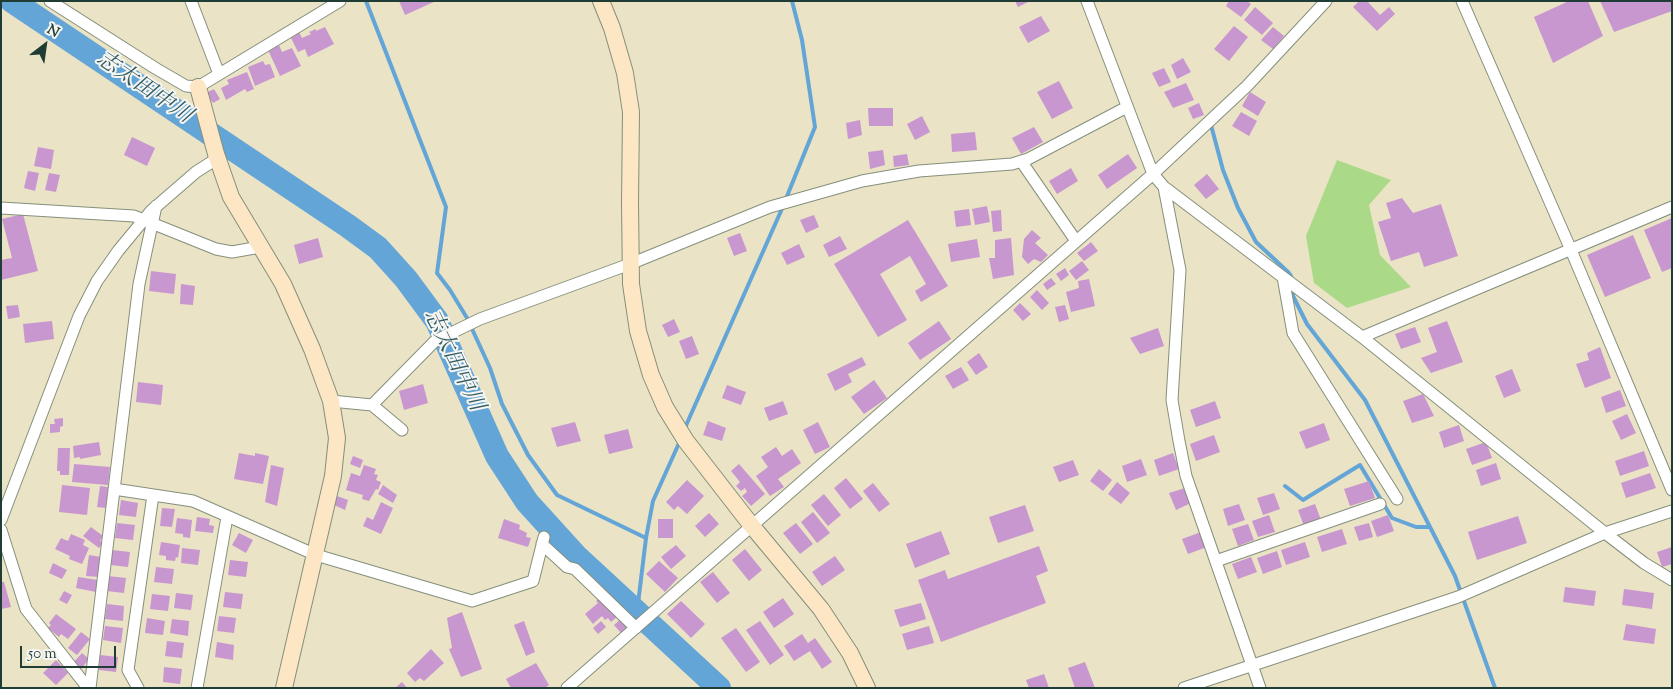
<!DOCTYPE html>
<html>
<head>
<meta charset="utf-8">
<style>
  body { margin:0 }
  #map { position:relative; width:1673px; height:689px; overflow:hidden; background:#eae3c5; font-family:"Sorts Mill Goudy",serif }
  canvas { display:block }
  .frame { position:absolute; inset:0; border:2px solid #1f3d34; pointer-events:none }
  .north { position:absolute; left:20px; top:20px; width:50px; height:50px; -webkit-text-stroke:4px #f6f6f2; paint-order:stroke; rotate:30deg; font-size:14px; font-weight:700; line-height:20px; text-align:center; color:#1f3d34 }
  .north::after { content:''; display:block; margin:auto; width:18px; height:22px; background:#1f3d34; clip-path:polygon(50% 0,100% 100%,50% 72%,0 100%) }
  .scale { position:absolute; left:20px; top:646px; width:96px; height:22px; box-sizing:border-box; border:2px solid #1f3d34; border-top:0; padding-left:6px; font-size:15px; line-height:18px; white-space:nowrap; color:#1f3d34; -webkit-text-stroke:4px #f6f6f2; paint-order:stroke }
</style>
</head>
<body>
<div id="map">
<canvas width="1673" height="689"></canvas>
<div class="frame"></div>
<div class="north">N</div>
<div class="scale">50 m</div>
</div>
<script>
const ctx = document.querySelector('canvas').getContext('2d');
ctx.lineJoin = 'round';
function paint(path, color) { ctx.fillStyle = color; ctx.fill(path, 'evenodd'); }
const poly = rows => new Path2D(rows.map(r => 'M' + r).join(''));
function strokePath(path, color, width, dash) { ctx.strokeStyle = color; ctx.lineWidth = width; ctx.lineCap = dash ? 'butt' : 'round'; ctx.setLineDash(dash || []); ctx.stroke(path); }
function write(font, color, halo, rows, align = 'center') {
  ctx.font = font + ' "Sorts Mill Goudy","Noto Serif JP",serif'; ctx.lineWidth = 4; ctx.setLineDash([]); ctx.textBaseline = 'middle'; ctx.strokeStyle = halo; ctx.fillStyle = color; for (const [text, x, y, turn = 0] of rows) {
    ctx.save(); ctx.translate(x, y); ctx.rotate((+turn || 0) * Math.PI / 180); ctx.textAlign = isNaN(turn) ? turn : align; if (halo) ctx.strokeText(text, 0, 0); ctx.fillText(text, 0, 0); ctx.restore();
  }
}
paint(poly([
  [1337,160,1391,180,1369,205,1380,255,1411,287,1347,308,1314,283,1306,236]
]), '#aada88');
strokePath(poly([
  [366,1,446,207,437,273,450,290,467,318,490,368,502,404,528,455,557,495,646,538],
  [1211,125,1223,170,1238,208,1256,242,1288,272,1291,276,1292,281],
  [1293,288,1293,296,1307,324,1365,400,1430,527],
  [684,430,781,211,815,127,802,40,792,1],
  [1285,486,1303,500,1360,465,1392,518,1416,527,1430,527,1455,576,1495,688],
  [637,612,646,538,653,501,680,441]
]), '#63a5d7', 4);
strokePath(poly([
  [12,1,348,226,378,248,406,279,437,321,497,456,527,502,576,556,719,688]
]), '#63a5d7', 24);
paint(poly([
  [399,1,436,1,405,15],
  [1015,1,1030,1,1018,7],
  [1229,1,1247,1,1251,4,1241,17,1226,6],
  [1359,1,1367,1,1380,15,1389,7,1395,14,1377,31,1353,7],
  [1569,1,1588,1,1603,36,1553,63,1534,17],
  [1600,1,1672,1,1672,11,1614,32],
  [1255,7,1273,23,1262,35,1244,20],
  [1041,16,1050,31,1028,43,1019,27],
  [1234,26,1248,37,1229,61,1214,49],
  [325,27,334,44,308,57,305,49,298,52,290,36,299,32,302,38,311,34,309,32,316,29,316,31],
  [1273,27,1284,36,1273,49,1261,40],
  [279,45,282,52,292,48,301,66,280,76,268,50],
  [1183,58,1191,72,1177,79,1171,65],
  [263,61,265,65,270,64,275,77,255,86,248,67],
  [1164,68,1171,82,1159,87,1152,73],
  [247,72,254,89,247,92,245,89,226,100,221,88,229,84,227,80],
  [1059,81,1073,108,1052,119,1037,92],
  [1186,83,1194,100,1173,108,1164,92],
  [214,89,220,99,213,103,206,93],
  [1250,92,1266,102,1258,116,1242,106],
  [1199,103,1204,115,1193,119,1188,108],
  [868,108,893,108,893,126,869,126],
  [1241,112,1257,121,1249,136,1232,126],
  [922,116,930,132,915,140,907,124],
  [860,120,862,135,848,139,846,123],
  [1034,127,1043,142,1021,154,1012,138],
  [975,132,977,150,952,152,951,134],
  [132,137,155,148,147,166,124,155],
  [38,147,54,150,51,169,34,166],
  [883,150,885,165,870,169,868,152],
  [907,154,909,165,894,167,893,156],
  [1128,154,1137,168,1107,189,1098,175],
  [1071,168,1078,181,1057,194,1049,181],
  [28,171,39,173,35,191,24,188],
  [49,173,60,175,56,192,45,190],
  [1207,174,1219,189,1206,199,1194,185],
  [1402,198,1413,213,1441,204,1458,256,1424,267,1419,252,1391,261,1378,222,1391,218,1386,203],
  [987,206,990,222,975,225,972,209],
  [969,209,971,225,956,227,954,211],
  [1001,210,1002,231,993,232,991,211],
  [23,214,38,271,1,280,1,260,12,258,2,219],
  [814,215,819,227,806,233,800,220],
  [1672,218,1672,268,1662,272,1644,230],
  [908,220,948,286,921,302,915,291,926,284,910,256,880,274,907,320,878,337,834,264],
  [1032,230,1041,238,1035,243,1048,255,1041,262,1034,259,1028,264,1022,257,1024,239],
  [740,233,747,251,734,256,727,238],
  [1633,235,1651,278,1605,297,1587,255],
  [840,236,847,249,829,257,823,245],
  [318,238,323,257,299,264,294,245],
  [1011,238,1014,275,993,279,989,258,995,258,995,240],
  [977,239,980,257,951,262,948,244],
  [1091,242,1098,251,1084,261,1077,253],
  [799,244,805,257,787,265,781,253],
  [1082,261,1089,270,1076,280,1069,271],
  [1065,268,1069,275,1061,281,1056,274],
  [151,271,176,274,174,294,149,291],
  [1051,278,1056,284,1047,290,1043,284],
  [1089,279,1095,306,1071,312,1066,292,1079,288,1078,281],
  [181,284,195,286,193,305,180,304],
  [1037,290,1049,303,1042,310,1030,297],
  [1020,303,1031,314,1023,321,1013,310],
  [18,305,20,317,8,319,6,306],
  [1065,305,1069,319,1059,322,1055,307],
  [674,319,680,332,668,337,662,325],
  [52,321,54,339,25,343,23,324],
  [939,321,951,339,920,360,908,343],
  [1447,321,1463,362,1431,373,1421,358,1437,352,1428,328],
  [1415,327,1421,342,1401,349,1395,334],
  [1158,328,1164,346,1140,354,1130,338],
  [692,336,699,354,686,359,679,341],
  [1600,347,1611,378,1585,388,1576,364,1589,360,1587,353],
  [979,353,988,367,976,375,967,362],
  [862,357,866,365,848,374,852,382,835,391,827,374],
  [961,367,969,380,953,389,945,376],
  [1512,369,1521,391,1504,398,1495,376],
  [874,380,887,398,864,414,851,397],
  [138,382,163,385,161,405,136,402],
  [423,384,428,403,404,410,399,391],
  [727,385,746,392,741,405,722,398],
  [1620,390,1626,406,1606,413,1601,397],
  [1423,394,1434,416,1412,423,1403,401],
  [783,401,788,414,769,421,764,408],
  [1215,401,1221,418,1196,427,1190,410],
  [1627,414,1636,433,1621,440,1612,421],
  [63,418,63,426,60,427,60,432,50,433,50,424,55,424,54,419],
  [708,421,726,428,722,441,703,435],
  [575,422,581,441,557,447,551,428],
  [818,422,830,447,815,454,803,430],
  [1324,423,1330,440,1306,449,1299,432],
  [1459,425,1464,441,1444,448,1439,432],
  [628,429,633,448,609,454,604,435],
  [1214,435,1220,452,1196,461,1190,444],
  [99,442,101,455,80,459,80,457,74,458,73,446],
  [1486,442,1492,458,1472,465,1466,449],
  [776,447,782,456,792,449,801,463,778,479,784,487,770,496,756,476,768,467,761,457],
  [58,448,70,448,69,475,60,475,60,471,57,471],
  [1644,451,1649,466,1620,476,1615,461],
  [239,453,255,456,255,453,269,456,263,484,234,479],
  [1173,453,1179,469,1159,476,1154,460],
  [353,456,363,460,360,468,350,464],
  [1141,459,1147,475,1127,482,1122,466],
  [1073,460,1079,475,1059,482,1053,467],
  [1496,463,1501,479,1481,486,1476,470],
  [74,464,110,467,108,485,72,482],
  [739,464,765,494,751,506,742,496,747,492,745,488,741,491,736,486,740,482,731,471],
  [271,465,284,468,277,506,265,502],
  [364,465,376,469,374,474,378,475,376,480,381,482,378,490,376,489,369,501,362,499,363,495,346,490,351,473,360,476],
  [1099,469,1112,480,1103,491,1090,481],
  [1650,473,1656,488,1626,498,1621,483],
  [846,478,863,499,850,509,834,488],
  [687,480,704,496,687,514,678,506,674,510,666,502],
  [1369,481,1375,498,1350,506,1344,489],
  [1117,482,1130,493,1121,504,1108,494],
  [873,483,890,504,879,512,863,491],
  [62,485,90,488,87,515,59,512],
  [383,485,397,495,393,503,378,494],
  [100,486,108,487,106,508,97,507],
  [1185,488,1191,503,1176,510,1169,493],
  [1274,493,1280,509,1263,515,1257,498],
  [824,494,841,515,828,526,811,505],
  [337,496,348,500,345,510,334,505],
  [121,500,138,503,136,517,119,515],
  [381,502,393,508,381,534,363,526,367,517,373,520],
  [1239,504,1245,520,1228,526,1223,509],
  [1315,504,1321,520,1304,526,1298,510],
  [1025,505,1034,531,998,543,989,517],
  [162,508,175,509,172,527,160,526],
  [813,512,830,533,817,543,801,522],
  [709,513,719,524,705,537,695,526],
  [1269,515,1275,532,1258,537,1252,521],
  [1388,515,1394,531,1377,537,1371,521],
  [1518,516,1527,543,1477,560,1468,532],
  [197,517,210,519,209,525,214,526,213,533,195,531],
  [177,518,192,520,190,538,183,537,183,534,175,533],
  [504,519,520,525,519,529,527,533,526,537,531,538,528,547,498,538],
  [658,519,673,519,673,538,658,538],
  [117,523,135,525,133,540,115,538],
  [796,523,813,544,800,554,783,533],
  [1369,523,1373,537,1359,541,1354,527],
  [1248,524,1254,540,1238,546,1232,529],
  [91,527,103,536,100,541,103,543,99,548,83,536],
  [1342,529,1347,544,1322,552,1317,537],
  [941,531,950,554,915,568,906,544],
  [1201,532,1207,547,1188,554,1182,539],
  [239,533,253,540,246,553,232,545],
  [71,534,85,540,83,545,89,548,82,564,69,559,70,556,55,549,61,538,68,541],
  [161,542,180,545,178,558,176,557,175,561,166,560,166,556,159,555],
  [1305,542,1310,557,1286,565,1281,550],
  [676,545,686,556,671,569,661,557],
  [1039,546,1048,571,1036,576,1046,603,941,642,918,580,945,570,948,579],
  [1672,547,1672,564,1662,567,1657,552],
  [182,548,200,550,198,565,181,563],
  [745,549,762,570,749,581,732,560],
  [112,550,130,552,128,567,111,565],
  [1277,551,1282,567,1263,574,1257,558],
  [89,555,101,557,99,577,86,576],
  [835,556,845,570,822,586,812,572],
  [1251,557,1257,572,1238,579,1232,564],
  [230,560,248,562,246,577,228,575],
  [659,561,678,578,665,592,646,574],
  [53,563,67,570,62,579,49,573],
  [156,567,174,569,172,584,154,582],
  [713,572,730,593,717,603,700,582],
  [108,576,126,578,124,593,106,591],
  [78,577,98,580,96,592,76,588],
  [1,582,4,582,11,607,1,609],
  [1565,587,1596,591,1594,606,1563,602],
  [1624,589,1654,593,1652,609,1622,605],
  [64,591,72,595,67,604,59,600],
  [225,592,243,594,241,609,223,607],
  [176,593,193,595,191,610,174,608],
  [152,594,170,596,168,611,150,609],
  [601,597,618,616,611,622,608,618,605,620,602,616,593,624,585,614,598,603,596,601],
  [783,598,794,614,774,628,763,612],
  [681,601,705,624,691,638,667,614],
  [921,603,926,619,900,627,894,610],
  [107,604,124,606,123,621,105,619],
  [462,612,482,669,461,677,449,649,452,648,447,618],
  [56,614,76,629,68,639,61,634,59,637,48,628,51,625,49,623],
  [219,616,236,618,234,633,217,631],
  [147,618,165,621,163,635,145,633],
  [622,618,629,626,621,633,614,625],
  [172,619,189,621,188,636,170,633],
  [524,621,535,652,526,656,514,625],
  [601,621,606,627,598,634,593,628],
  [760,621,784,655,770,665,746,630],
  [1626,624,1656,629,1654,644,1623,640],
  [105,626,123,628,121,643,103,640],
  [929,626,934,643,907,650,902,634],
  [736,628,760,662,746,672,721,638],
  [81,632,90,639,77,655,68,648],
  [802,634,808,643,815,638,832,662,822,669,810,651,794,661,784,646],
  [167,641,184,643,182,658,165,656],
  [217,642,234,645,233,660,215,657],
  [431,649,444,663,424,681,420,678,415,682,407,673],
  [82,653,89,659,81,669,73,663],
  [100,655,118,657,116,672,99,670],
  [56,660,68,673,56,685,43,673],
  [1085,662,1095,688,1075,688,1068,668],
  [536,663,549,685,545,688,511,688,506,679],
  [164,667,182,669,180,684,163,682],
  [1044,674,1049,688,1029,688,1026,680],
  [402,682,407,688,395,688]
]), '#c897cf');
const street = poly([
  [50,1,155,68,186,86,198,87,340,1],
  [191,1,219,74],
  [1087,1,1153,174,1164,187,1362,337,1605,533,1644,563,1672,580],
  [1462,1,1571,250,1672,490],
  [1021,161,1076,241],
  [1164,187,1180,270,1172,400,1179,441,1186,476,1260,688],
  [1,208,134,216,216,249,232,252,260,247],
  [1283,277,1293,333,1397,499],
  [1362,337,1672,207],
  [331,401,372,405,402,430],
  [372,405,435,341,480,319,630,264,770,207,862,181,919,171,1012,164,1028,159,1127,107],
  [114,489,193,501,316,555,472,601,533,581,544,537],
  [1,520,79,316,97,281,118,251,151,211,196,172,218,158],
  [1,530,26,609,88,688],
  [542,544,567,567,575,569,636,628],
  [1216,561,1380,504],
  [90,688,139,284,156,206],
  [138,688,128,670,153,495],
  [197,688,227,517],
  [567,688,1153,174,1247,86,1326,1],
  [1184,688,1458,597,1605,533,1672,511]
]);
const secondary = poly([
  [601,1,612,28,625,73,631,112,630,203,631,284,638,331,651,375,665,407,686,441,752,526,821,609,850,653,867,688],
  [198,87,216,154,231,197,283,284,312,349,331,401,337,438,333,476,284,688]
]);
strokePath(street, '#84907c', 13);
strokePath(secondary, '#84907c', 18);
strokePath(street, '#fff', 11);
strokePath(secondary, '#fce6c4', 16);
write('italic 22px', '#335c65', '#f6f6f2', [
  ["志太田中川",143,89,34],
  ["志太田中川",452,361,64]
]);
</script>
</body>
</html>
